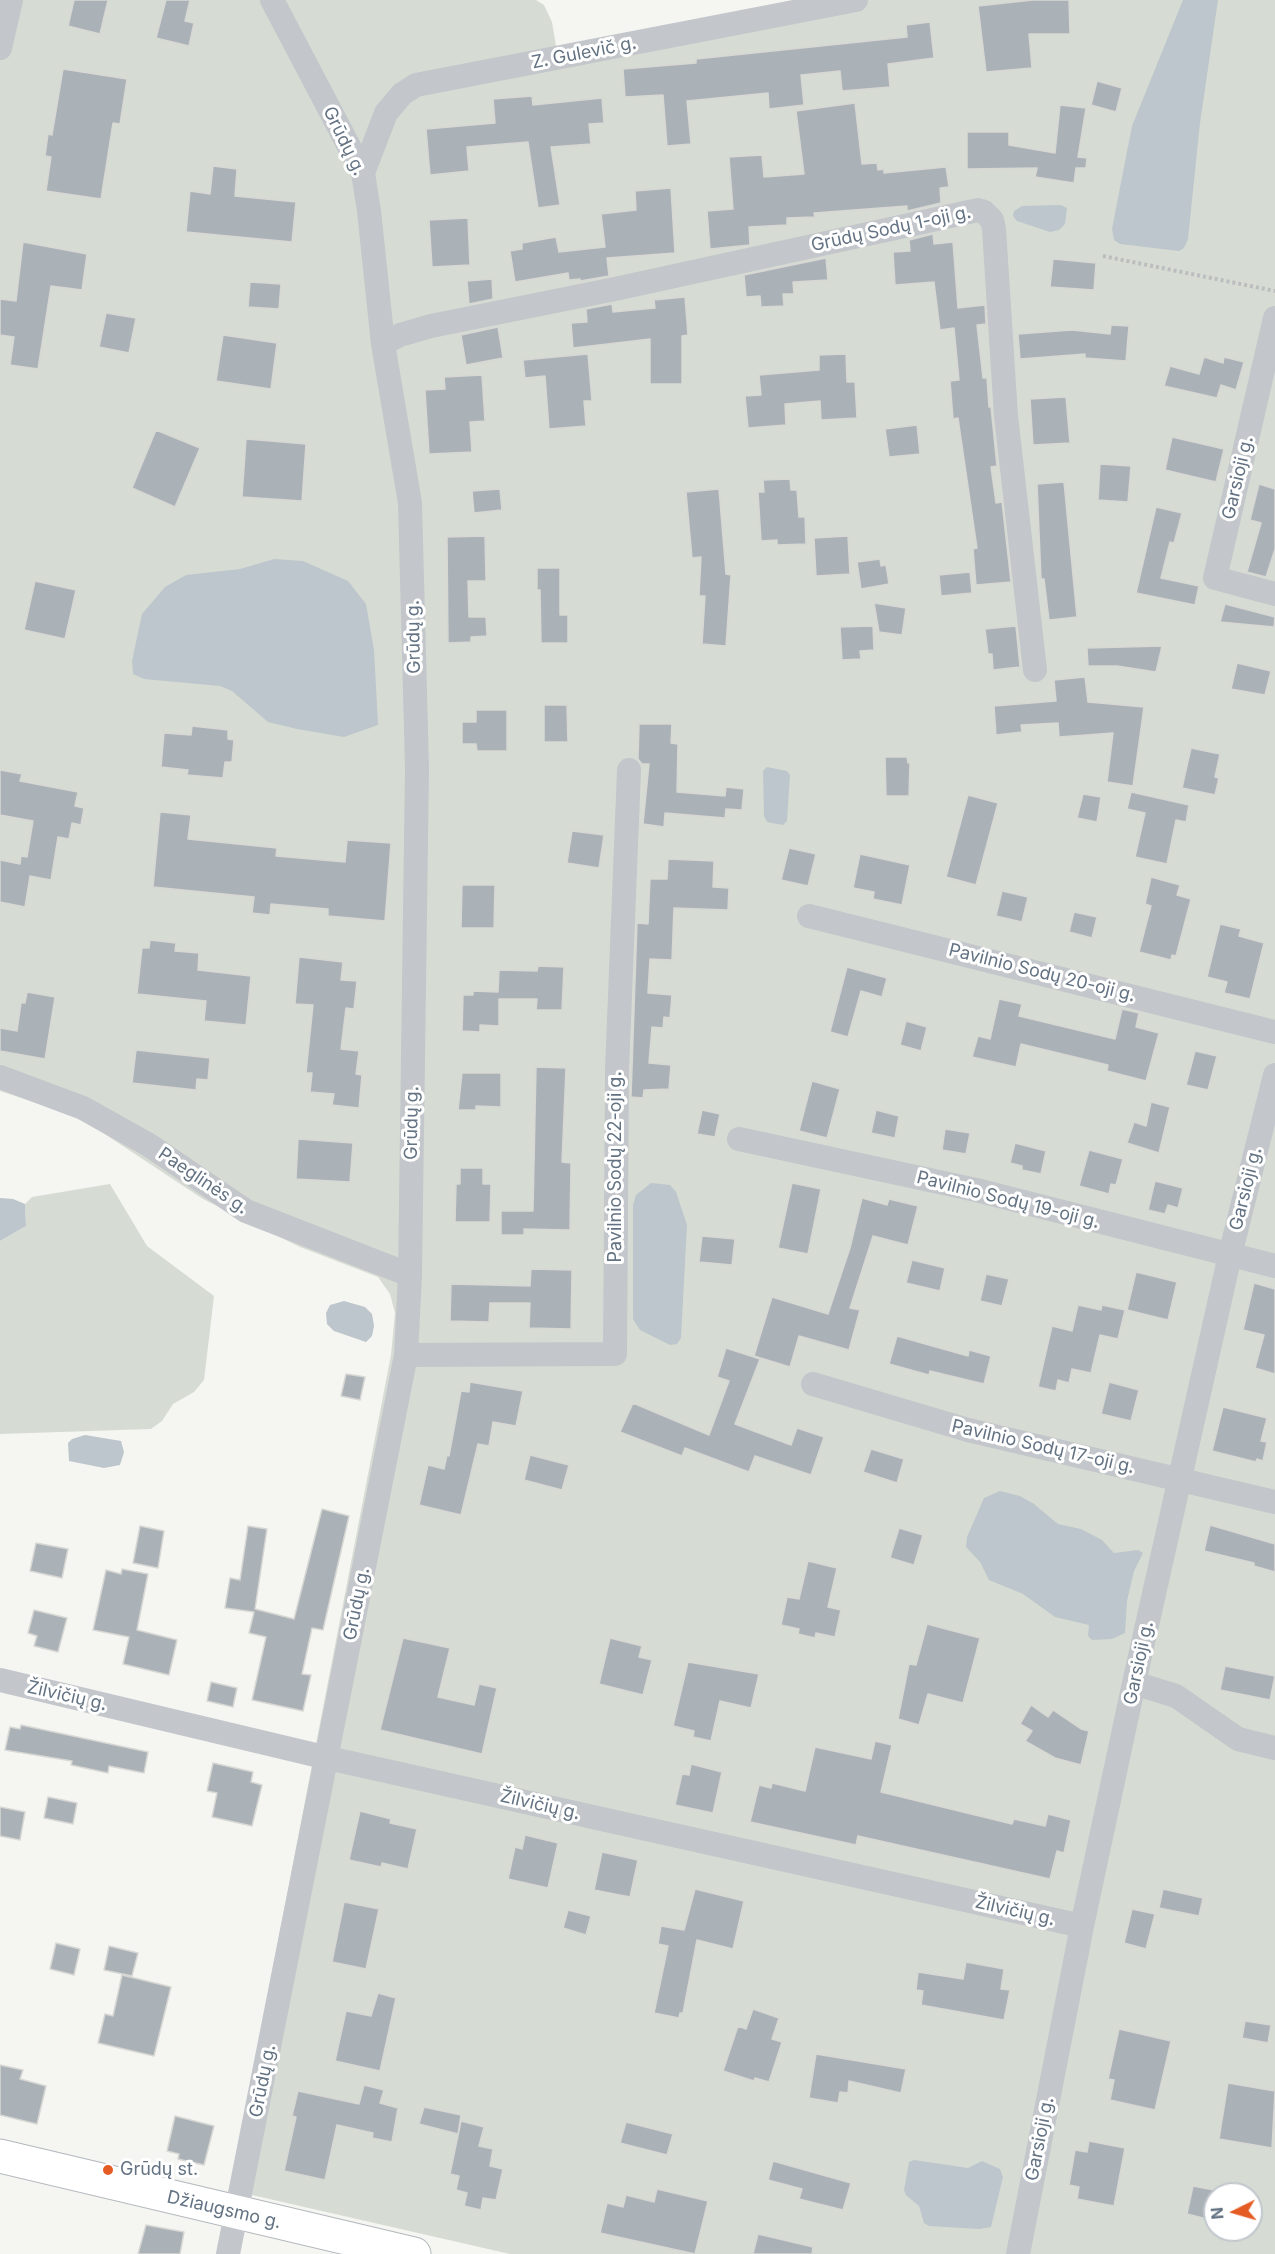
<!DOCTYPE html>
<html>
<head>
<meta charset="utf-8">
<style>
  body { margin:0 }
  #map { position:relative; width:1275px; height:2254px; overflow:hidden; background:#f5f5f2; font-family:Inter,sans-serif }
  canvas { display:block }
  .north { position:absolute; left:1203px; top:2182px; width:60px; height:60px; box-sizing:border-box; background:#fff; border:2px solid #c1c7cd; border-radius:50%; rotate:265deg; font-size:16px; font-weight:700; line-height:24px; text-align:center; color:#647383 }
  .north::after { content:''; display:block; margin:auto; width:21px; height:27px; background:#e45c24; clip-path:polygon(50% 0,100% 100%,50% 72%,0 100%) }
</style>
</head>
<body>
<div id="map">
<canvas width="1275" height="2254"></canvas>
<div class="north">N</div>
</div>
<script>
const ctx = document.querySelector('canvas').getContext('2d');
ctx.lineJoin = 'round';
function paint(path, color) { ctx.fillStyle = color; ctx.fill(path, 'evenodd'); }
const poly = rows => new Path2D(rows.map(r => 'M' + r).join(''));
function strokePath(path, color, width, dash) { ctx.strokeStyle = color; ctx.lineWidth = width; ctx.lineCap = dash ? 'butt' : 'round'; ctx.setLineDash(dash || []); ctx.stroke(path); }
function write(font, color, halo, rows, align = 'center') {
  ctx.font = font + ' Inter,sans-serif'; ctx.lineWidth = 6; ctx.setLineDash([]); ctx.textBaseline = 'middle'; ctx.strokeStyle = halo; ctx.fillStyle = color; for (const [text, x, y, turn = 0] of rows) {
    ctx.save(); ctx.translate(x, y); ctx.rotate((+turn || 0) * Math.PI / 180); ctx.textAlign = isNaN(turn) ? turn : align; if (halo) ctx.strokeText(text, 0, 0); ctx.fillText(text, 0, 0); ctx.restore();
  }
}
paint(poly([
  [0,0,536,0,544,5,552,22,557,52,813,0,1275,0,1275,2254,510,2254,230,2190,391,1355,395,1313,390,1294,378,1277,300,1247,203,1199,79,1117,0,1091],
  [1215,2194,1251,2194,1251,2230,1215,2230],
  [110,1184,147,1246,214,1296,204,1380,194,1392,173,1404,162,1421,151,1429,0,1434,0,1241,26,1226,25,1204,32,1197]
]), '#d6dcd3');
paint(poly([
  [1183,0,1218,0,1200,123,1188,239,1184,248,1179,251,1120,244,1114,240,1112,229,1132,126],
  [1061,205,1067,208,1065,224,1059,230,1050,232,1017,221,1013,216,1014,211,1022,206],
  [274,559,303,561,348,581,366,604,374,650,378,725,344,737,297,729,268,722,232,691,220,686,144,679,133,674,132,661,142,614,165,587,186,575,240,569],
  [767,767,787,771,790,775,787,821,783,825,767,822,764,816,763,771],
  [651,1183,670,1185,676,1192,687,1225,681,1338,677,1344,670,1345,640,1330,633,1319,633,1205,636,1195],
  [0,1198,13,1199,25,1204,26,1226,0,1241],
  [344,1301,365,1307,372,1314,374,1326,372,1336,366,1342,334,1331,327,1324,326,1313,330,1305],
  [85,1435,121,1441,124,1452,120,1465,104,1468,69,1461,68,1443,72,1439],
  [1000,1491,1020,1496,1034,1504,1058,1524,1081,1529,1102,1540,1114,1553,1138,1550,1143,1553,1134,1571,1127,1601,1125,1633,1112,1639,1092,1640,1088,1636,1089,1625,1055,1617,1023,1594,989,1580,980,1562,966,1547,967,1537,984,1498],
  [914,2160,968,2168,982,2161,1000,2169,1003,2177,991,2227,979,2229,929,2226,924,2223,919,2206,906,2195,904,2190,909,2162]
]), '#bdc6cc');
const building = poly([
  [74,0,108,0,100,34,68,26,74,0],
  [166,0,190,0,185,21,194,23,189,46,156,38,166,0],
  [1033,0,1069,0,1070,34,1029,34,1032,68,986,72,978,6,1033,0],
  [930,22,934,58,888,64,890,87,842,91,840,71,801,75,804,105,769,109,768,93,687,101,691,144,667,146,663,95,625,97,623,69,696,63,696,59,907,37,906,25,930,22],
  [63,69,127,79,120,124,113,123,101,199,46,191,51,157,45,156,48,134,52,135,63,69],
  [1097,81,1122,88,1116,112,1091,105,1097,81],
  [532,96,533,105,602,98,604,123,589,124,591,144,551,147,560,205,538,208,528,142,467,147,469,171,430,175,426,129,495,123,493,99,532,96],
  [855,103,862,164,877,163,878,170,884,169,884,173,946,167,949,187,940,188,941,203,907,211,907,206,814,213,815,217,787,218,787,225,749,227,750,245,710,249,707,211,733,209,729,157,762,155,764,177,804,174,796,111,855,103],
  [1060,105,1086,108,1078,157,1087,158,1086,168,1076,168,1074,183,1035,177,1037,168,967,169,967,132,1009,132,1009,145,1055,153,1060,105],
  [213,166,237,169,235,196,296,202,292,242,186,232,190,191,210,194,213,166],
  [671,188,675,253,607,258,609,276,580,281,580,279,569,280,568,273,515,282,510,251,522,249,522,243,556,237,559,252,605,247,601,214,636,210,635,191,671,188],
  [468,218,470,265,432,267,429,220,468,218],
  [933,234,934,244,953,242,958,308,985,305,986,324,977,325,983,378,987,378,989,407,991,407,997,466,991,467,996,503,1002,502,1011,582,976,585,973,549,977,548,958,418,953,419,950,381,959,380,954,328,940,330,934,282,895,285,893,252,910,251,909,240,933,234],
  [23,242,87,254,82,290,51,286,38,369,10,365,14,337,0,335,0,299,16,301,23,242],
  [826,258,828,280,793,282,794,294,783,294,784,306,761,307,760,296,746,297,744,275,826,258],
  [1053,259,1096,263,1094,290,1050,287,1053,259],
  [492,279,493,299,469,304,467,281,492,279],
  [250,282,281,284,279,309,248,307,250,282],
  [685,297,688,335,682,336,682,384,650,384,650,339,573,348,571,323,587,322,586,309,612,304,613,312,655,308,654,300,685,297],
  [106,313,136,318,129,353,99,347,106,313],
  [1111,325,1129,326,1126,361,1085,358,1085,354,1020,359,1018,334,1072,330,1110,334,1111,325],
  [498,327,503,358,466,365,461,335,498,327],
  [223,335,277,343,271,389,216,381,223,335],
  [588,354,592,401,584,401,586,426,549,429,545,376,525,378,523,360,588,354],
  [846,354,847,382,855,382,857,418,821,420,820,401,785,404,786,425,748,428,745,396,761,395,759,375,819,370,819,355,846,354],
  [1204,357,1223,363,1224,357,1244,362,1236,390,1221,385,1217,398,1164,386,1170,366,1199,374,1204,357],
  [482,375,485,421,470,422,472,452,429,454,425,390,445,389,444,377,482,375],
  [1066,397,1070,443,1033,445,1030,399,1066,397],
  [917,425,920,454,889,457,885,429,917,425],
  [156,430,200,448,175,507,132,488,156,430],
  [1172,437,1224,449,1216,482,1165,470,1172,437],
  [246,439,306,444,302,501,242,497,246,439],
  [1100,464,1131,466,1128,502,1098,500,1100,464],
  [790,479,791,490,797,490,799,517,805,517,806,544,777,545,777,540,761,541,758,492,764,492,763,480,790,479],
  [1064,482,1077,617,1049,620,1044,579,1041,579,1037,484,1064,482],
  [1259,484,1275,489,1275,549,1266,577,1247,572,1261,523,1250,520,1259,484],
  [500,489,502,510,474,513,472,491,500,489],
  [719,489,726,574,731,575,726,646,702,644,705,596,699,596,701,557,692,558,686,492,719,489],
  [1156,507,1182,513,1174,543,1170,542,1161,578,1199,586,1195,605,1136,593,1156,507],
  [485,536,486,581,468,581,469,617,486,617,487,636,471,637,471,642,448,643,447,537,485,536],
  [848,536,850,574,816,576,814,538,848,536],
  [880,559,881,566,886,565,889,584,861,589,857,562,880,559],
  [537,568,560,568,560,615,568,615,568,643,541,643,540,590,537,590,537,568],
  [970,572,972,593,941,596,939,575,970,572],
  [35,581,76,590,65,639,24,630,35,581],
  [874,603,906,608,902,635,879,632,874,603],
  [1225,604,1275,617,1274,627,1220,622,1225,604],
  [873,626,874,650,860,651,861,659,842,660,840,627,873,626],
  [1016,626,1020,667,993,670,992,654,988,654,985,629,1016,626],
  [1162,646,1156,672,1117,666,1088,666,1087,648,1162,646],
  [1237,663,1271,671,1265,695,1231,689,1237,663],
  [1085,677,1088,702,1144,707,1133,786,1107,782,1113,733,1059,737,1058,723,1021,725,1022,732,996,735,994,706,1056,701,1054,680,1085,677],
  [544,705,567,705,568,742,544,742,544,705],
  [476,710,507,710,507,751,477,751,476,744,462,744,462,722,476,722,476,710],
  [639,724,672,724,671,743,678,744,677,792,725,796,726,787,744,789,742,810,726,809,725,818,665,813,664,827,643,824,649,764,642,764,638,759,639,724],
  [192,726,228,730,228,739,234,740,232,762,225,762,223,778,187,775,188,770,161,767,164,733,191,735,192,726],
  [1191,748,1220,754,1215,777,1219,778,1215,795,1182,788,1191,748],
  [885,757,907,757,908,763,910,763,909,796,886,796,885,757],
  [0,770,22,774,20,781,78,792,75,806,84,808,81,825,72,823,69,839,58,837,51,880,30,876,25,907,0,902,0,860,20,864,21,856,27,857,33,821,0,815,0,770],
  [1131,792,1189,805,1186,822,1176,820,1167,864,1135,857,1145,813,1127,809,1131,792],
  [1083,794,1101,797,1097,822,1077,818,1083,794],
  [968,795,998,803,976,885,946,877,968,795],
  [160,812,191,815,188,839,277,848,276,856,345,862,347,840,391,843,385,921,328,916,328,909,271,904,270,915,252,913,254,897,153,887,160,812],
  [572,831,604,835,599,868,567,863,572,831],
  [789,848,816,854,808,886,781,880,789,848],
  [860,854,910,865,902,905,873,899,874,892,853,888,860,854],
  [668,859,714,861,713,887,729,888,728,910,674,908,672,960,650,959,648,993,672,995,670,1018,664,1017,663,1028,652,1027,649,1063,671,1065,669,1089,644,1090,643,1098,631,1097,637,923,648,924,650,879,667,879,668,859],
  [1151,877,1180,885,1177,895,1191,899,1176,956,1172,955,1171,960,1139,952,1151,906,1145,904,1151,877],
  [462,885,495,885,494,928,461,928,462,885],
  [1002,891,1028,897,1022,922,996,916,1002,891],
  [1074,912,1097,917,1092,938,1069,932,1074,912],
  [1220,924,1241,929,1239,936,1264,943,1250,999,1224,993,1227,982,1207,977,1220,924],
  [150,940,176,943,175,951,199,953,198,970,251,976,246,1025,204,1021,206,1001,137,994,142,948,149,948,150,940],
  [299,957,343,962,341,980,357,981,354,1009,346,1008,341,1049,359,1051,356,1074,362,1075,359,1108,332,1105,334,1094,310,1092,312,1073,306,1073,313,1005,295,1004,299,957],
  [538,966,564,967,562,1010,536,1010,537,999,499,999,499,1026,480,1025,480,1032,462,1031,463,995,473,995,473,991,498,992,499,970,537,971,538,966],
  [847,967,887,978,882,997,861,991,848,1037,830,1032,847,967],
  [27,992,55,997,45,1059,0,1051,0,1028,17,1031,21,1003,25,1003,27,992],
  [999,999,1022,1004,1019,1016,1115,1039,1122,1009,1139,1013,1136,1027,1159,1033,1146,1081,1107,1071,1108,1065,1021,1044,1016,1067,972,1057,978,1036,990,1039,999,999],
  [906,1021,927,1027,921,1051,900,1045,906,1021],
  [136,1050,210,1058,208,1080,197,1079,196,1090,132,1083,136,1050],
  [1195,1051,1217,1056,1208,1090,1186,1085,1195,1051],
  [536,1067,566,1068,562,1162,571,1163,570,1230,524,1229,524,1235,501,1235,501,1211,533,1211,536,1067],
  [462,1073,501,1073,501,1107,476,1106,476,1110,458,1110,462,1073],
  [812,1081,840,1089,827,1138,799,1131,812,1081],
  [1151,1102,1170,1107,1159,1153,1127,1143,1134,1122,1146,1126,1151,1102],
  [702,1110,720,1114,715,1137,697,1134,702,1110],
  [876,1110,899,1116,895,1138,871,1133,876,1110],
  [945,1129,970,1133,966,1154,942,1150,945,1129],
  [298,1139,353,1143,350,1182,296,1179,298,1139],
  [1015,1143,1046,1151,1041,1174,1022,1170,1022,1166,1010,1163,1015,1143],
  [1089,1150,1123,1159,1116,1185,1111,1184,1109,1194,1079,1186,1089,1150],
  [460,1168,483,1168,483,1184,491,1184,490,1222,455,1222,456,1184,460,1184,460,1168],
  [1155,1181,1183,1188,1178,1208,1168,1205,1165,1214,1148,1210,1155,1181],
  [792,1183,821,1189,808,1254,778,1248,792,1183],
  [862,1198,887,1205,889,1199,918,1206,908,1245,873,1236,850,1308,860,1310,849,1350,799,1336,790,1367,754,1356,772,1297,828,1314,850,1248,862,1198],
  [702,1236,735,1239,732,1265,699,1262,702,1236],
  [912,1260,945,1268,940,1291,906,1283,912,1260],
  [531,1269,572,1270,571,1329,529,1328,530,1303,490,1303,489,1322,450,1321,451,1284,530,1286,531,1269],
  [1136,1272,1177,1282,1168,1320,1127,1310,1136,1272],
  [986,1274,1009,1279,1002,1306,980,1301,986,1274],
  [1254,1283,1275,1289,1275,1374,1255,1368,1264,1335,1243,1330,1254,1283],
  [1078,1305,1101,1310,1102,1305,1125,1310,1118,1339,1100,1335,1091,1373,1072,1369,1069,1383,1058,1380,1056,1391,1038,1387,1052,1326,1072,1331,1078,1305],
  [897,1336,968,1356,969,1350,991,1356,984,1384,930,1371,929,1375,889,1364,897,1336],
  [726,1348,760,1359,735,1424,791,1445,797,1428,824,1437,811,1475,755,1456,749,1472,685,1448,682,1456,620,1432,633,1403,709,1435,729,1381,717,1377,726,1348],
  [346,1374,365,1377,360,1400,341,1396,346,1374],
  [470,1382,523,1391,516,1426,493,1422,489,1446,478,1444,461,1515,419,1505,428,1465,444,1469,447,1455,449,1456,461,1391,469,1392,470,1382],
  [1109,1382,1139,1390,1131,1421,1101,1414,1109,1382],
  [1223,1407,1267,1418,1261,1441,1267,1442,1263,1461,1257,1459,1256,1462,1212,1451,1223,1407],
  [871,1449,904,1459,897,1483,863,1472,871,1449],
  [530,1455,569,1465,562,1490,524,1480,530,1455],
  [322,1509,349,1516,323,1630,312,1628,302,1674,311,1675,303,1711,252,1700,266,1637,249,1633,254,1612,225,1608,230,1578,240,1580,248,1526,267,1529,255,1609,294,1619,322,1509],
  [1210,1525,1275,1544,1275,1572,1254,1566,1254,1563,1204,1551,1210,1525],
  [140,1526,164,1531,158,1568,133,1563,140,1526],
  [899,1528,923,1535,914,1565,890,1558,899,1528],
  [36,1543,68,1549,62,1578,30,1571,36,1543],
  [808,1561,837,1568,828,1607,841,1610,835,1637,816,1633,815,1638,798,1634,799,1629,781,1625,787,1597,799,1599,808,1561],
  [122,1569,148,1574,137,1630,177,1640,169,1675,123,1664,129,1637,93,1630,106,1570,121,1574,122,1569],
  [34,1610,67,1618,58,1652,34,1646,37,1636,28,1633,34,1610],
  [927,1624,980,1638,963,1703,928,1694,919,1725,898,1719,909,1664,916,1665,927,1624],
  [403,1638,450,1648,438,1697,474,1705,479,1684,497,1688,482,1754,380,1730,403,1638],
  [610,1638,642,1646,639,1657,652,1660,643,1695,599,1684,610,1638],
  [688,1662,759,1674,751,1708,720,1701,711,1741,693,1737,694,1731,673,1726,688,1662],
  [1225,1666,1275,1676,1270,1700,1220,1690,1225,1666],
  [211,1682,237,1688,233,1707,207,1701,211,1682],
  [1031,1705,1048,1717,1053,1710,1081,1729,1089,1731,1081,1765,1055,1758,1025,1741,1032,1731,1020,1724,1031,1705],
  [21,1725,148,1752,144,1773,109,1766,108,1773,71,1765,72,1761,5,1750,10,1727,20,1729,21,1725],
  [875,1741,892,1745,881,1792,1012,1824,1014,1819,1045,1826,1048,1814,1071,1820,1064,1853,1057,1851,1050,1879,858,1836,856,1845,750,1822,759,1785,771,1788,772,1783,805,1791,815,1747,871,1759,875,1741],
  [213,1763,253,1772,251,1782,262,1785,252,1826,212,1817,217,1793,207,1791,213,1763],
  [691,1764,722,1772,713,1813,675,1805,682,1774,689,1775,691,1764],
  [48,1797,77,1803,73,1824,44,1818,48,1797],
  [0,1807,25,1812,20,1840,0,1836,0,1807],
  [360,1811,391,1819,390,1823,417,1829,408,1869,382,1863,381,1867,349,1860,360,1811],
  [525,1835,558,1843,548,1888,508,1879,515,1847,522,1849,525,1835],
  [602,1852,638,1860,630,1897,594,1890,602,1852],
  [695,1889,744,1901,733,1949,697,1940,683,2013,680,2013,679,2018,654,2013,668,1946,658,1944,661,1926,684,1930,695,1889],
  [1163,1889,1203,1898,1199,1916,1159,1908,1163,1889],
  [344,1902,379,1909,366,1969,332,1962,344,1902],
  [1132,1909,1155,1914,1146,1949,1124,1943,1132,1909],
  [568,1910,591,1916,586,1935,563,1928,568,1910],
  [56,1943,80,1949,74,1975,50,1969,56,1943],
  [109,1946,138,1953,132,1976,104,1970,109,1946],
  [966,1962,1004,1969,1001,1989,1010,1990,1004,2020,921,2005,923,1991,916,1990,918,1972,963,1979,966,1962],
  [122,1975,171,1987,154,2056,98,2043,105,2014,113,2016,122,1975],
  [378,1993,396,1998,380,2071,335,2061,346,2011,371,2016,378,1993],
  [753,2009,779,2018,772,2039,782,2042,769,2082,755,2078,754,2081,723,2071,738,2026,746,2029,753,2009],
  [1245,2021,1271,2025,1268,2043,1242,2038,1245,2021],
  [1119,2029,1171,2041,1155,2110,1110,2100,1114,2080,1108,2079,1119,2029],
  [816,2054,906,2069,901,2093,849,2081,848,2093,840,2092,838,2103,809,2098,816,2054],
  [0,2065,23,2070,20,2079,46,2086,37,2124,0,2115,0,2065],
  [1228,2083,1275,2091,1272,2148,1219,2139,1228,2083],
  [364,2085,384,2090,380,2103,398,2108,392,2142,372,2138,373,2133,337,2125,325,2180,284,2171,296,2117,292,2116,298,2091,359,2104,364,2085],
  [424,2107,461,2115,458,2134,419,2124,424,2107],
  [175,2116,214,2126,204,2165,178,2159,179,2154,167,2151,175,2116],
  [461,2121,484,2127,479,2146,493,2149,490,2166,503,2169,496,2200,483,2198,481,2210,464,2206,467,2193,456,2190,459,2176,450,2174,461,2121],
  [626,2122,673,2134,667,2155,620,2143,626,2122],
  [1089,2141,1125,2148,1114,2206,1077,2199,1079,2187,1069,2185,1075,2150,1087,2152,1089,2141],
  [773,2161,851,2183,843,2210,799,2199,802,2189,768,2180,773,2161],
  [1193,2186,1214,2190,1207,2219,1187,2214,1193,2186],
  [657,2189,708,2201,695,2254,600,2233,607,2203,623,2207,626,2195,654,2202,657,2189],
  [146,2225,184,2232,180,2254,138,2254,146,2225],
  [758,2234,813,2247,812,2254,753,2254,758,2234]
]);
paint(building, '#aab1b7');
strokePath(building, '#d7d7d4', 1.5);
const secondary = poly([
  [0,2156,414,2254]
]);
strokePath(secondary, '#b3b8bd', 35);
strokePath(poly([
  [1103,256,1275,291]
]), '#bbbdbf', 4, [3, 3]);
strokePath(poly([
  [0,48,11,0],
  [363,173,386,113,402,94,416,85,856,0],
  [1275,318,1215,578,1275,594],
  [383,344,400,335,431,326,615,289,978,210,984,212,992,220,994,229,1006,416,1035,670],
  [809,916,1275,1032],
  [0,1077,83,1108,149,1145,246,1211,410,1275],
  [739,1139,976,1190,1275,1266],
  [406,1355,615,1354,617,1070,629,770],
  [813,1384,968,1430,1275,1502],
  [0,1680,328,1758,1082,1926],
  [1134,1683,1176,1696,1238,1739,1275,1748],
  [228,2254,406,1355,410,1275,417,768,410,503,383,344,369,211,363,173,272,0],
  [1018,2254,1082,1926,1134,1683,1230,1255,1275,1075]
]), '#c3c6ca', 24);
strokePath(secondary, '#fff', 33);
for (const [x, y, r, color] of [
  [108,2170,6,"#e45c24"]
]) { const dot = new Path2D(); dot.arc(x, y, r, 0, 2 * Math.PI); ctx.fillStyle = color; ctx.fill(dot); strokePath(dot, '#fff', 2); }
write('18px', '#647383', '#fff', [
  ["Z. Gulevič g.",584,53,-11],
  ["Grūdų g.",344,141,64],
  ["Grūdų Sodų 1-oji g.",891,229,-12],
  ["Garsioji g.",1238,478,-77],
  ["Grūdų g.",414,637,-91],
  ["Pavilnio Sodų 20-oji g.",1042,973,14],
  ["Grūdų g.",412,1123,-89],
  ["Pavilnio Sodų 22-oji g.",616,1167,-90],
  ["Paeglinės g.",203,1181,34],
  ["Garsioji g.",1246,1189,-76],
  ["Pavilnio Sodų 19-oji g.",1008,1200,14],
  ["Pavilnio Sodų 17-oji g.",1043,1447,13],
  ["Grūdų g.",357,1604,-79],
  ["Garsioji g.",1139,1663,-78],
  ["Žilvičių g.",67,1696,13],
  ["Žilvičių g.",540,1805,13],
  ["Žilvičių g.",1015,1911,13],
  ["Grūdų g.",263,2081,-79],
  ["Garsioji g.",1040,2139,-79],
  ["Džiaugsmo g.",224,2210,13]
]);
write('18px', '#647383', '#fff', [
  ["Grūdų st.",120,2170]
], 'left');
</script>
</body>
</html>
